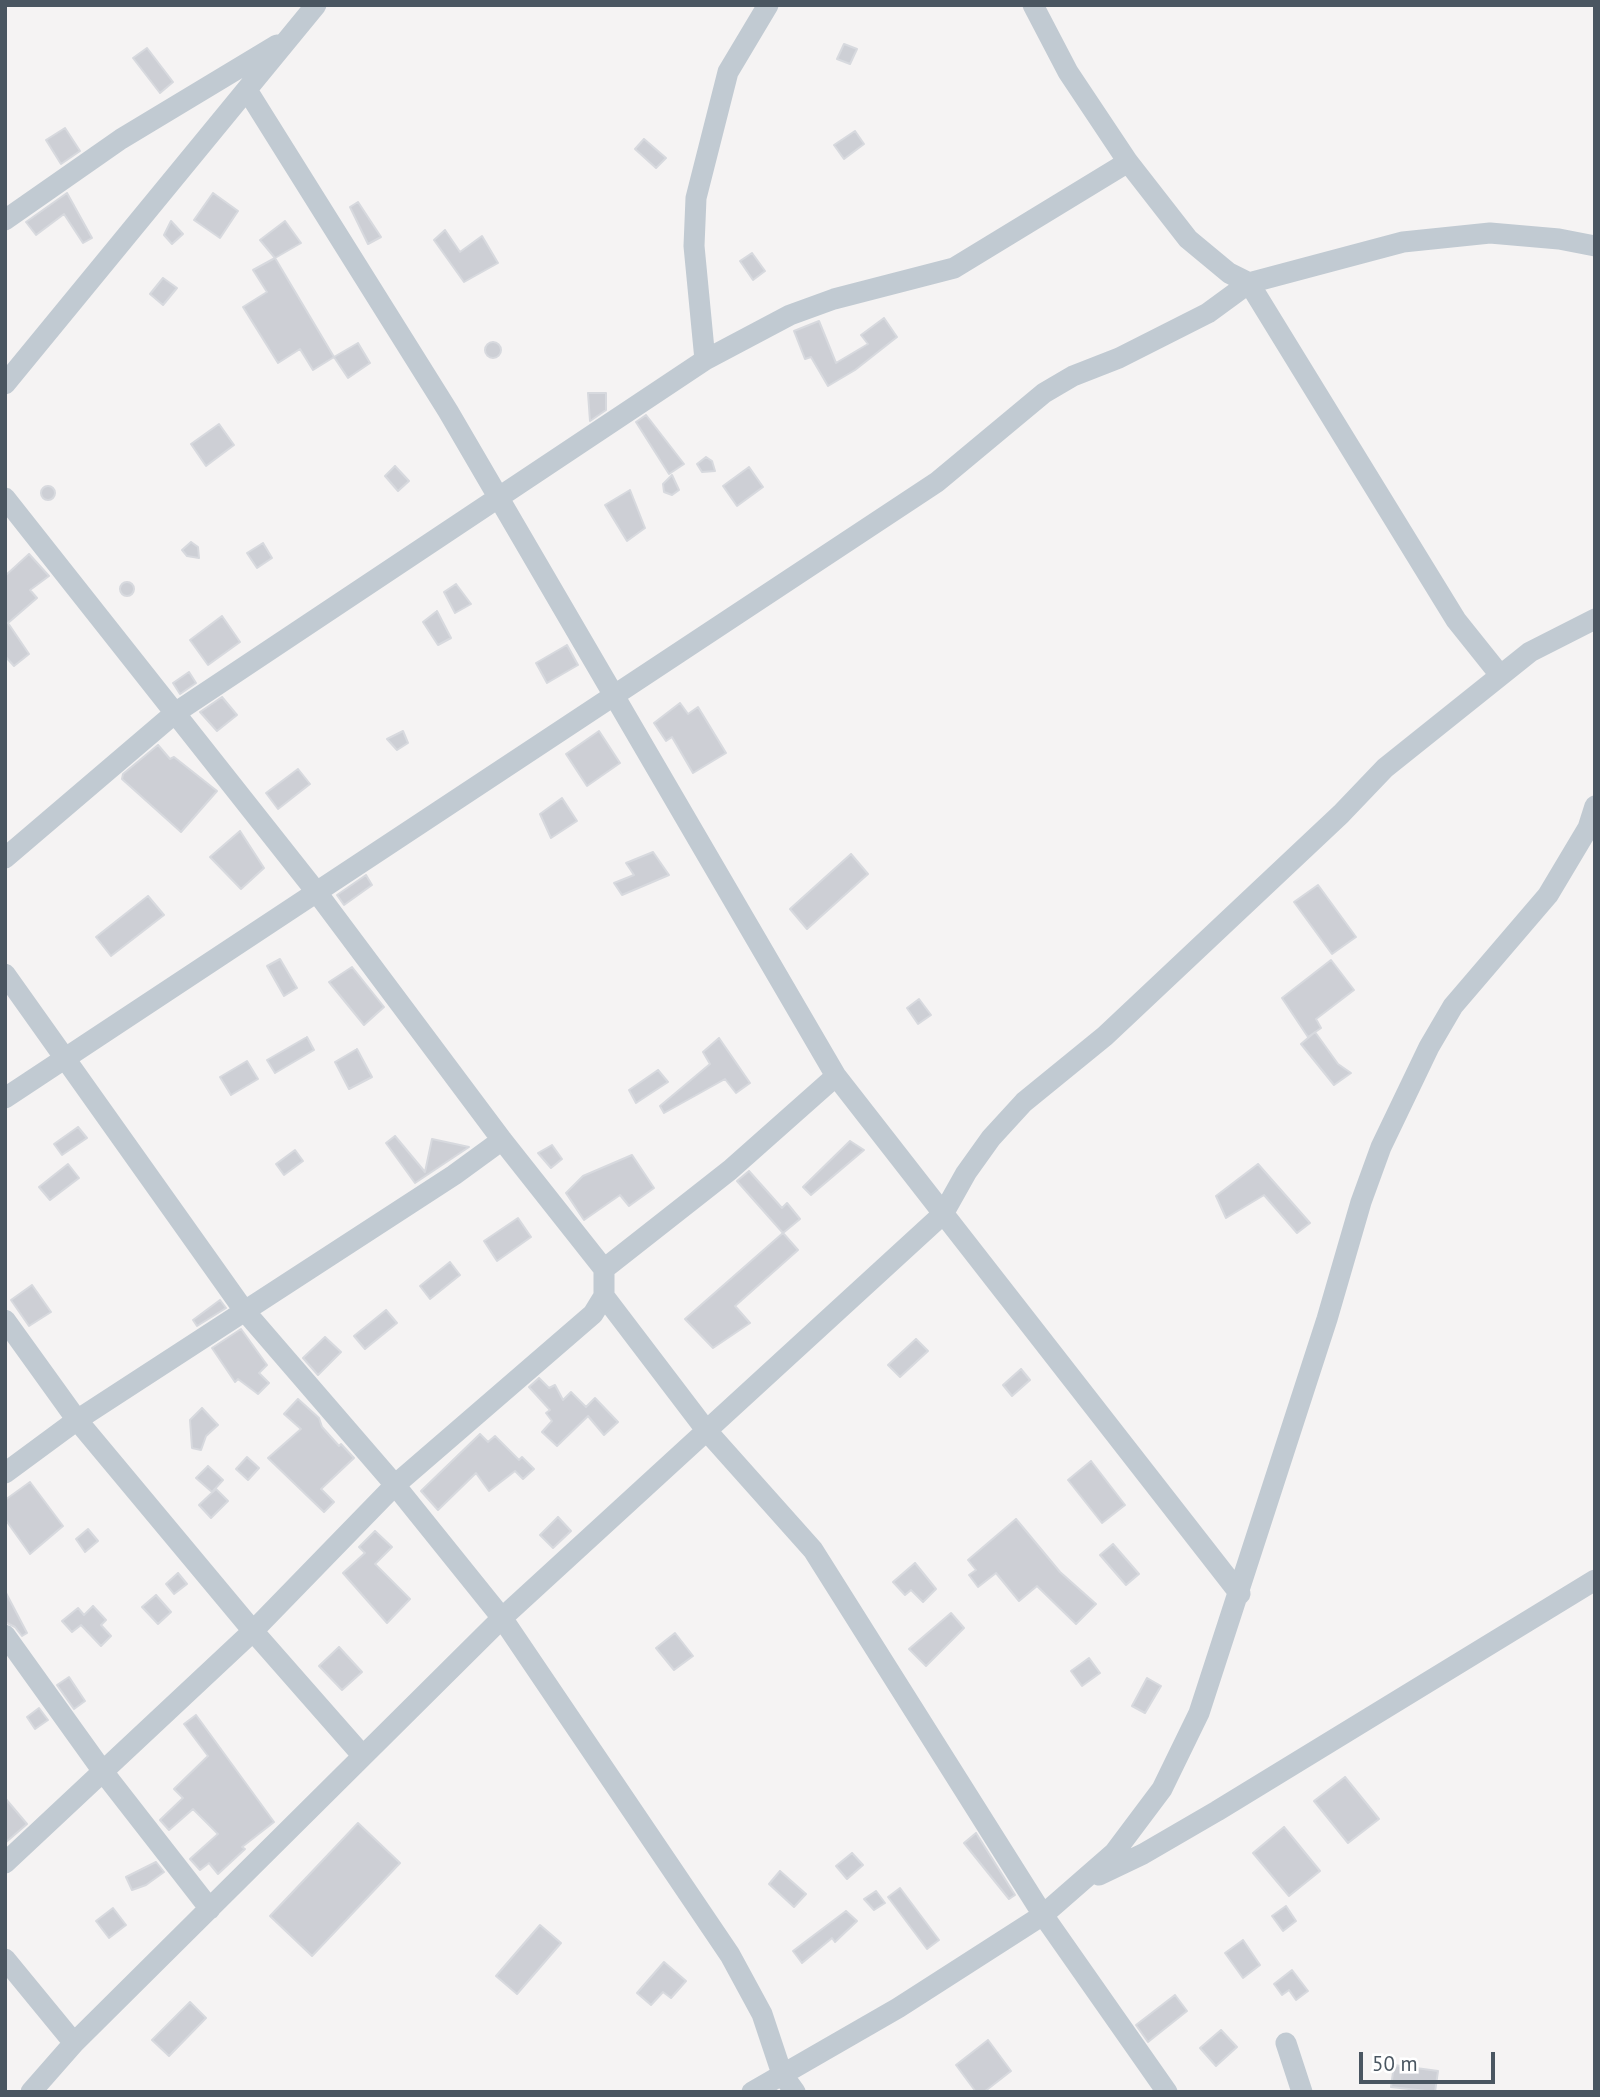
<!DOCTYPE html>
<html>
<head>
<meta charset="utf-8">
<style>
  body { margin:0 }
  #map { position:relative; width:1600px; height:2097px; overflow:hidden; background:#f5f3f3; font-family:"PT Sans",sans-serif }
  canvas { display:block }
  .frame { position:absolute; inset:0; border:7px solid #4a5661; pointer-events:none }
  .scale { position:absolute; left:1359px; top:2052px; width:136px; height:32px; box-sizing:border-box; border:4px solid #4a5661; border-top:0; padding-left:9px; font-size:21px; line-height:24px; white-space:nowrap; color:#4a5661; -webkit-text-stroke:5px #fff; paint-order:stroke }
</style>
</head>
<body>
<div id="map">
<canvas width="1600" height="2097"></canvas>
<div class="frame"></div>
<div class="scale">50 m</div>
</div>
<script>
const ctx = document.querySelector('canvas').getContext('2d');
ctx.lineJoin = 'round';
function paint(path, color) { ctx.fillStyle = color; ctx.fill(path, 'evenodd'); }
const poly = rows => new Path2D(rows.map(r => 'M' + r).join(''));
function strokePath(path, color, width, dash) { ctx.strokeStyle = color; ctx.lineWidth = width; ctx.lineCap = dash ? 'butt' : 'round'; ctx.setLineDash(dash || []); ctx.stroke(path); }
const building = poly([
  [844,44,857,49,850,64,837,59,844,44],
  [147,48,173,82,160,93,133,58,147,48],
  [65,128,80,151,61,164,46,140,65,128],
  [855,131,864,144,844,159,834,145,855,131],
  [644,139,666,158,656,168,635,149,644,139],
  [67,193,92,238,83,243,64,214,36,235,26,222,67,193],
  [213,193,238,211,220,238,194,220,213,193],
  [358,202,381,237,368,244,350,207,358,202],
  [171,221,183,234,172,244,164,235,171,221],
  [285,221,301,243,275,258,260,240,285,221],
  [445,230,460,252,482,236,498,263,464,282,434,240,445,230],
  [752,253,765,271,753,280,740,261,752,253],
  [275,258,334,357,313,370,300,349,278,363,243,307,267,292,253,270,275,258],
  [163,278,177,288,163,305,150,294,163,278],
  [884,318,897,337,855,370,828,386,811,357,805,359,794,331,819,321,836,363,868,344,861,335,884,318],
  '485 350a8 8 0 1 1 16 0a8 8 0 1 1-16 0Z',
  [358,343,370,363,348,378,334,357,358,343],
  [588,393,606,393,606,410,590,421,588,393],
  [646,415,684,464,669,474,636,422,646,415],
  [219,424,234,445,206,466,191,444,219,424],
  [706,457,712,461,715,471,702,472,697,464,706,457],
  [395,466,409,481,398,491,385,476,395,466],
  [749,467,763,487,737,506,723,486,749,467],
  [672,475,679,490,672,495,664,492,663,484,672,475],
  '41 493a7 7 0 1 1 14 0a7 7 0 1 1-14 0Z',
  [630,490,645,528,627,541,605,505,630,490],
  [191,542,198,547,199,558,187,556,182,550,191,542],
  [263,543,272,558,257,568,247,553,263,543],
  [29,554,49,576,30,590,37,598,8,623,29,654,14,666,5,656,5,576,29,554],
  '120 589a7 7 0 1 1 14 0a7 7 0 1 1-14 0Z',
  [456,584,471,604,455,613,444,592,456,584],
  [437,611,451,638,438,645,423,622,437,611],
  [222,616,240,642,208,665,190,640,222,616],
  [567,645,578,665,547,683,536,663,567,645],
  [189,672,196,683,180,694,173,683,189,672],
  [222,697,237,715,217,731,200,712,222,697],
  [680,703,688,714,698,707,726,753,693,773,672,737,666,741,654,723,680,703],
  [403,731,408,743,397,750,387,739,403,731],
  [599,731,620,763,587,786,566,754,599,731],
  [158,745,170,759,174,757,217,791,181,832,122,779,123,774,158,745],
  [298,769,310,784,278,809,266,793,298,769],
  [562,798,577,821,551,838,540,814,562,798],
  [240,831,264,868,241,889,210,857,240,831],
  [653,852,669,875,622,895,614,883,634,875,626,863,653,852],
  [851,854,868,874,807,929,790,909,851,854],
  [366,875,372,885,344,905,337,895,366,875],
  [1318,885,1356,937,1332,954,1294,902,1318,885],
  [148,896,164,915,111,956,96,937,148,896],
  [280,959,297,988,284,996,267,966,280,959],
  [1331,960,1354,990,1316,1019,1321,1028,1308,1037,1282,998,1331,960],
  [352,967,384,1007,364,1025,329,982,352,967],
  [919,999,931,1015,918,1024,907,1008,919,999],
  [1315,1032,1338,1064,1351,1073,1334,1085,1301,1044,1315,1032],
  [307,1037,314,1050,275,1073,267,1060,307,1037],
  [719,1038,750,1083,736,1093,725,1079,664,1113,660,1106,710,1064,703,1052,719,1038],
  [357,1049,372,1077,349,1089,335,1062,357,1049],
  [247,1061,258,1079,231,1095,220,1077,247,1061],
  [658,1070,668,1082,636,1103,629,1090,658,1070],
  [78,1127,87,1138,62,1155,54,1144,78,1127],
  [395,1136,425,1172,432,1139,469,1147,415,1183,386,1143,395,1136],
  [850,1141,864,1150,811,1195,803,1187,850,1141],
  [552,1145,562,1159,551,1168,538,1153,552,1145],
  [295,1150,303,1161,284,1175,276,1164,295,1150],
  [632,1155,654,1188,629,1206,620,1195,584,1220,566,1193,583,1176,632,1155],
  [68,1164,79,1178,50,1200,39,1187,68,1164],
  [1258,1164,1310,1223,1297,1233,1264,1195,1226,1218,1216,1196,1258,1164],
  [749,1171,782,1208,787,1203,800,1219,783,1233,737,1181,749,1171],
  [518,1218,531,1237,497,1261,484,1241,518,1218],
  [783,1233,798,1250,735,1306,750,1323,713,1348,685,1319,783,1233],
  [450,1262,460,1275,430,1299,420,1286,450,1262],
  [32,1285,51,1312,29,1326,11,1300,32,1285],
  [220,1300,226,1308,197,1326,193,1320,220,1300],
  [386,1310,397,1323,365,1349,354,1336,386,1310],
  [241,1329,267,1365,259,1373,269,1383,258,1394,238,1379,235,1382,212,1348,241,1329],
  [325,1337,341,1352,318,1375,303,1358,325,1337],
  [916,1339,928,1351,900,1377,888,1365,916,1339],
  [1021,1369,1030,1380,1012,1396,1003,1385,1021,1369],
  [539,1378,549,1388,555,1385,563,1400,571,1392,586,1407,595,1398,618,1422,604,1435,588,1416,557,1446,542,1432,552,1421,546,1413,550,1410,529,1387,539,1378],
  [298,1399,319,1418,322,1427,339,1446,341,1444,354,1458,321,1489,334,1502,324,1512,268,1458,301,1429,284,1414,298,1399],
  [202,1408,218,1425,206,1436,201,1450,192,1448,190,1420,202,1408],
  [480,1434,488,1442,495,1436,519,1460,522,1457,534,1469,523,1479,515,1471,489,1491,476,1473,438,1510,421,1491,480,1434],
  [247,1457,259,1468,248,1480,236,1469,247,1457],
  [1091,1461,1125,1505,1102,1523,1068,1480,1091,1461],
  [208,1466,223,1480,212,1492,196,1478,208,1466],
  [30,1482,63,1526,30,1554,5,1519,5,1500,30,1482],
  [216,1489,228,1501,211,1518,199,1505,216,1489],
  [558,1517,571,1531,553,1548,540,1535,558,1517],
  [1016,1519,1060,1572,1096,1604,1076,1624,1037,1586,1019,1601,996,1573,978,1587,969,1575,976,1570,968,1560,1016,1519],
  [88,1529,98,1541,85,1552,76,1539,88,1529],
  [375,1531,392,1547,375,1564,410,1599,387,1623,343,1573,365,1553,359,1547,375,1531],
  [1113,1544,1139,1574,1126,1585,1100,1555,1113,1544],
  [915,1563,936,1589,923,1602,911,1590,905,1595,893,1582,915,1563],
  [178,1573,187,1584,174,1594,166,1584,178,1573],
  [5,1591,27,1633,22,1636,15,1627,5,1622,5,1591],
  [156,1595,171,1612,158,1624,142,1607,156,1595],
  [93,1606,106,1620,101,1625,111,1636,101,1646,81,1625,72,1632,62,1621,78,1608,84,1615,93,1606],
  [951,1613,964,1628,926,1666,909,1649,951,1613],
  [675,1633,693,1656,674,1670,656,1648,675,1633],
  [339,1647,362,1672,342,1690,319,1666,339,1647],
  [1089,1658,1100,1673,1082,1686,1071,1671,1089,1658],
  [69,1677,85,1701,74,1709,57,1685,69,1677],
  [1147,1678,1161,1686,1145,1713,1132,1706,1147,1678],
  [39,1708,48,1720,35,1729,27,1717,39,1708],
  [196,1715,274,1822,242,1847,245,1849,218,1874,209,1863,200,1870,190,1859,218,1834,193,1809,169,1830,160,1820,183,1798,174,1789,208,1756,184,1724,196,1715],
  [1345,1777,1379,1819,1348,1843,1314,1801,1345,1777],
  [5,1798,27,1824,5,1843,5,1798],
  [358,1823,400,1863,312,1956,270,1916,358,1823],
  [1284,1827,1320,1871,1289,1896,1253,1853,1284,1827],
  [976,1833,1015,1895,1009,1899,964,1843,976,1833],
  [852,1853,863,1865,847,1879,836,1866,852,1853],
  [156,1862,164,1872,146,1885,132,1890,126,1877,156,1862],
  [780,1871,806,1894,794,1907,769,1884,780,1871],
  [900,1888,939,1940,927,1949,888,1897,900,1888],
  [876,1891,885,1903,874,1910,864,1899,876,1891],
  [1286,1906,1296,1921,1283,1931,1272,1916,1286,1906],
  [113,1908,126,1925,109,1938,96,1921,113,1908],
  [846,1911,857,1921,835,1942,832,1938,802,1963,793,1951,846,1911],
  [540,1925,561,1943,517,1994,496,1976,540,1925],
  [1243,1940,1260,1965,1243,1978,1225,1953,1243,1940],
  [664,1962,686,1981,671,1998,663,1992,651,2005,637,1993,664,1962],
  [1292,1970,1308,1991,1296,2000,1289,1990,1282,1995,1274,1984,1292,1970],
  [1175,1995,1187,2011,1148,2042,1136,2025,1175,1995],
  [190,2002,206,2018,169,2056,152,2040,190,2002],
  [1221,2030,1237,2047,1216,2066,1200,2048,1221,2030],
  [988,2040,1011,2071,984,2092,976,2092,956,2065,988,2040],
  [1394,2065,1438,2071,1435,2092,1391,2087,1394,2065]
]);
paint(building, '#cdcfd5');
strokePath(building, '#d7d9de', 2);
strokePath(poly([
  [768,5,728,72,696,198,694,246,705,360,790,315,834,299,954,268,1128,162],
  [1033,5,1068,72,1128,162,1188,239,1229,273,1249,283,1456,620,1500,675],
  [247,90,448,411,836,1076],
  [5,220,121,139,277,45],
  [5,384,316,5],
  [5,498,318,894,502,1140,604,1269],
  [5,858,175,713,705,360],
  [5,974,243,1309,395,1485,502,1618,730,1955,762,2014,782,2074,795,2092],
  [5,1098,937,482,1044,393,1073,376,1119,358,1208,313,1249,283,1403,242,1490,233,1559,239,1595,246],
  [604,1296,706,1430,813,1550,1043,1915,1167,2092],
  [5,1320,77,1420,253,1631,362,1755],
  [5,1473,77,1420,454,1175,502,1140],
  [5,1635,104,1773,210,1909],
  [5,1863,253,1631,395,1485,593,1314,604,1296,604,1269,730,1170,836,1076,1240,1594],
  [1099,1875,1143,1854,1217,1811,1595,1580],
  [5,1959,74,2043],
  [1286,2043,1302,2092],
  [31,2092,74,2043,502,1618,943,1214,966,1173,991,1138,1024,1102,1105,1036,1341,814,1385,768,1530,652,1595,619],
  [752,2092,898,2008,1043,1915,1114,1853,1162,1789,1199,1713,1327,1319,1361,1202,1381,1147,1429,1047,1453,1006,1548,895,1588,828,1595,806]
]), '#c1cad2', 21);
</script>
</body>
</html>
